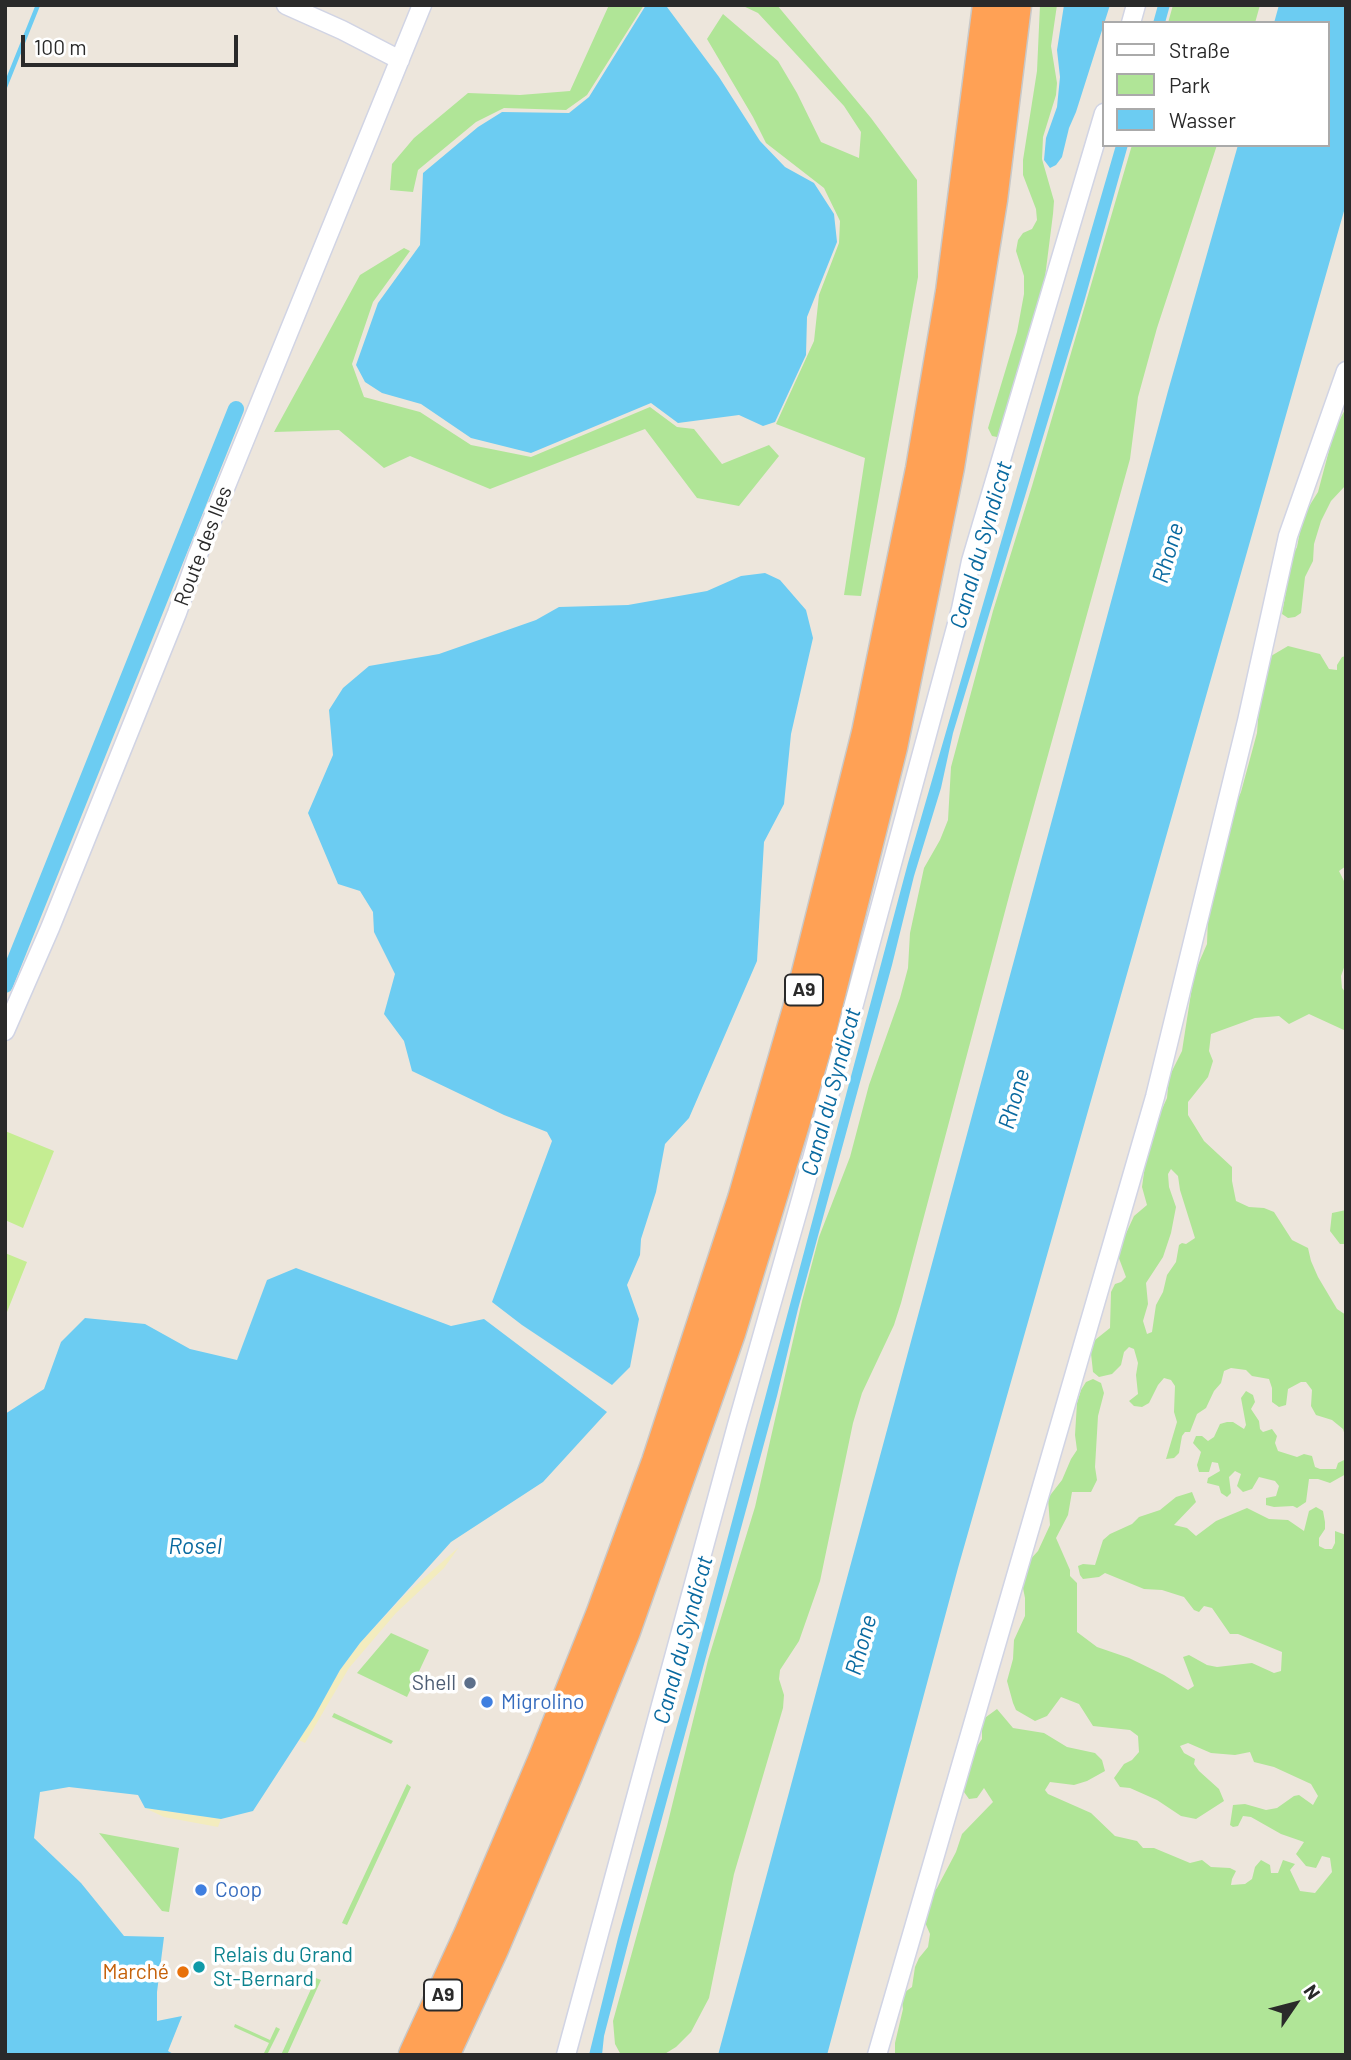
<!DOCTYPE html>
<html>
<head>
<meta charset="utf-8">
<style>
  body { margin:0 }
  #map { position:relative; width:1351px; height:2060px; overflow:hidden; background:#ede6dc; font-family:Barlow,sans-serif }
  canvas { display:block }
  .frame { position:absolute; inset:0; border:7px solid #2a2a2a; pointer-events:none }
  .legend { position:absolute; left:1102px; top:21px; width:228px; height:126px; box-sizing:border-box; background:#fff; border:2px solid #aaa; margin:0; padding:9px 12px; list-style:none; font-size:21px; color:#2a2a2a }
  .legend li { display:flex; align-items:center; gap:14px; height:35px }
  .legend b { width:35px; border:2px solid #aaa }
  .north { position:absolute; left:1260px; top:1969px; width:70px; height:70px; -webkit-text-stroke:5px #fff; paint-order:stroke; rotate:55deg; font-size:19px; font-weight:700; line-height:28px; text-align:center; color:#2a2a2a }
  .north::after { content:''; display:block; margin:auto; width:24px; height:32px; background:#2a2a2a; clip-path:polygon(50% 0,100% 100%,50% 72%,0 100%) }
  .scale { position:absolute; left:21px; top:35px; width:217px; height:32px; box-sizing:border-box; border:4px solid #2a2a2a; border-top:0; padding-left:9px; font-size:21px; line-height:24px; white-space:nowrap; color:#2a2a2a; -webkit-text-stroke:5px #fff; paint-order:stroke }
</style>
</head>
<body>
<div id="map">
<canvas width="1351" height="2060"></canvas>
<div class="frame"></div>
<ul class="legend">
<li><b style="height:9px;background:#fff"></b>Straße</li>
<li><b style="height:19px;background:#b0e597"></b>Park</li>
<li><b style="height:19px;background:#6cccf2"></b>Wasser</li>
</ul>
<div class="north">N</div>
<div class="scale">100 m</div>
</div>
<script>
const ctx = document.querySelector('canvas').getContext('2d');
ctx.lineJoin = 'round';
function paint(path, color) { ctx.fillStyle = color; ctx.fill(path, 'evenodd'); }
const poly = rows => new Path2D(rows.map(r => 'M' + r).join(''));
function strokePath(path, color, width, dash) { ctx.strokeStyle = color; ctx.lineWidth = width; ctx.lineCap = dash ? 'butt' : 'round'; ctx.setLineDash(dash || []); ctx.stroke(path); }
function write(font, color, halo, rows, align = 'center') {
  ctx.font = font + ' Barlow,sans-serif'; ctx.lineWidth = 7; ctx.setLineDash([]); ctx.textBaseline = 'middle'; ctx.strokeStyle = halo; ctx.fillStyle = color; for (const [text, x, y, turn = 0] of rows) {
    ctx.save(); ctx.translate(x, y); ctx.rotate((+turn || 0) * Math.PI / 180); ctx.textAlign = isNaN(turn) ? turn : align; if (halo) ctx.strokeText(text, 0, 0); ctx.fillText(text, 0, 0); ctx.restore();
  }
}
paint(poly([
  [609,5,644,5,587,95,566,110,504,108,476,122,418,170,413,192,390,190,392,164,414,138,468,93,520,95,570,91],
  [741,5,777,5,871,118,917,180,918,277,861,596,844,595,865,458,776,424,814,341,819,295,839,243,840,221,824,188,766,143,753,117,707,39,723,14,778,61,797,93,821,142,859,158,861,132,844,106,758,13],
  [1040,5,1057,5,1051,46,1057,83,1056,95,1043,137,1042,159,1054,201,1053,214,1043,293,1002,435,997,437,992,436,988,428,1017,332,1024,294,1024,276,1016,251,1018,240,1023,233,1032,229,1037,220,1036,209,1023,175,1023,160,1037,71],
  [1173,5,1260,5,1255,23,1168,23],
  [1132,145,1217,145,1157,328,1138,397,1130,459,1012,885,901,1303,894,1325,862,1393,853,1423,820,1581,799,1641,780,1670,779,1679,784,1695,783,1708,734,1874,709,1998,691,2032,676,2047,663,2055,621,2055,615,2044,613,2021,667,1826,708,1660,755,1507,802,1301,819,1237,850,1157,869,1085,900,998,908,968,910,933,924,868,940,840,948,820,951,767,993,611,1032,486],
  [404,248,410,251,373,302,352,364,364,397,420,412,471,445,531,457,650,407,677,427,694,429,722,464,769,445,779,456,739,506,697,498,645,429,490,489,410,456,384,468,339,430,274,432,360,275],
  [1346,408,1346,485,1331,501,1321,521,1314,544,1313,561,1305,577,1301,613,1295,617,1288,618,1282,614,1292,557,1297,547,1303,516,1318,492,1335,428],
  [1288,646,1320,654,1329,669,1337,670,1337,665,1342,657,1346,656,1346,866,1339,871,1346,885,1346,962,1341,976,1342,988,1346,993,1346,1031,1309,1014,1289,1024,1279,1016,1255,1018,1211,1034,1209,1051,1213,1061,1208,1077,1188,1102,1188,1115,1204,1141,1232,1167,1232,1181,1236,1201,1249,1207,1264,1208,1274,1212,1292,1240,1308,1248,1311,1261,1318,1277,1337,1309,1346,1315,1346,1439,1343,1429,1332,1420,1316,1415,1311,1406,1312,1390,1306,1382,1301,1382,1288,1389,1286,1405,1279,1407,1272,1402,1272,1388,1269,1379,1252,1376,1246,1370,1231,1368,1224,1371,1221,1383,1214,1391,1206,1408,1197,1414,1190,1432,1185,1432,1182,1436,1179,1453,1174,1458,1166,1459,1177,1422,1174,1412,1175,1386,1171,1380,1164,1378,1158,1385,1149,1403,1142,1407,1134,1406,1129,1401,1138,1394,1136,1375,1138,1363,1134,1349,1129,1347,1124,1352,1121,1365,1112,1374,1099,1377,1093,1372,1090,1344,1110,1328,1111,1292,1115,1284,1121,1282,1126,1277,1117,1253,1134,1216,1147,1205,1142,1187,1146,1158,1154,1127,1167,1098,1169,1077,1182,1051,1194,974,1207,944,1208,916,1227,823,1241,792,1257,733,1260,693,1271,656],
  [1171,1169,1178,1176,1180,1190,1195,1238,1186,1244,1182,1243,1179,1245,1176,1262,1167,1275,1163,1292,1156,1305,1152,1332,1147,1334,1143,1321,1148,1304,1146,1283,1163,1257,1171,1233,1176,1207,1169,1187,1168,1174],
  [1346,1210,1346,1244,1340,1244,1330,1231,1332,1213],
  [1093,1379,1101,1383,1104,1393,1098,1416,1095,1467,1097,1480,1091,1492,1072,1492,1068,1515,1056,1538,1070,1570,1070,1576,1077,1583,1077,1632,1097,1647,1129,1658,1164,1675,1188,1690,1194,1686,1183,1657,1189,1655,1207,1665,1217,1667,1252,1663,1274,1673,1281,1671,1282,1652,1238,1634,1230,1634,1212,1608,1204,1606,1199,1612,1194,1610,1184,1597,1162,1590,1144,1589,1105,1573,1099,1577,1083,1579,1080,1575,1078,1566,1083,1564,1095,1565,1103,1540,1110,1534,1132,1524,1139,1517,1160,1510,1176,1497,1192,1492,1196,1502,1174,1525,1187,1528,1196,1536,1216,1521,1247,1508,1269,1519,1288,1520,1304,1531,1309,1511,1316,1507,1323,1511,1325,1522,1325,1529,1319,1538,1319,1546,1325,1549,1332,1549,1335,1543,1335,1531,1346,1535,1346,2055,895,2055,895,2043,903,2009,902,2002,905,1992,912,1987,915,1967,919,1958,928,1947,930,1934,924,1920,928,1898,937,1888,956,1852,962,1834,993,1802,984,1788,977,1798,969,1799,964,1792,963,1782,969,1758,982,1739,982,1720,997,1709,1013,1728,1044,1733,1067,1747,1095,1753,1102,1760,1105,1771,1087,1781,1074,1785,1050,1782,1045,1790,1048,1794,1091,1813,1115,1836,1137,1841,1143,1848,1154,1848,1190,1863,1202,1860,1211,1867,1230,1868,1236,1871,1232,1879,1231,1885,1245,1884,1252,1879,1255,1867,1261,1860,1270,1865,1271,1873,1278,1873,1283,1860,1295,1864,1290,1870,1300,1891,1315,1893,1332,1872,1330,1858,1322,1856,1316,1868,1306,1866,1296,1854,1304,1842,1281,1834,1251,1817,1243,1816,1238,1826,1233,1827,1230,1825,1233,1805,1245,1804,1266,1810,1277,1808,1294,1796,1299,1795,1313,1805,1318,1796,1311,1784,1274,1767,1254,1762,1250,1752,1235,1755,1211,1753,1188,1743,1180,1746,1184,1753,1195,1759,1194,1764,1199,1771,1219,1789,1224,1801,1196,1819,1181,1816,1157,1800,1130,1788,1120,1787,1114,1778,1124,1764,1132,1760,1139,1752,1138,1736,1130,1730,1093,1726,1079,1704,1061,1697,1047,1716,1035,1721,1016,1710,1013,1703,1007,1681,1013,1659,1014,1640,1025,1616,1025,1598,1022,1583,1026,1564,1038,1551,1050,1525,1048,1498,1062,1480,1071,1459,1077,1450,1075,1435,1077,1403,1081,1390,1086,1382],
  [1246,1391,1253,1395,1255,1402,1251,1409,1259,1421,1260,1429,1263,1432,1272,1429,1277,1436,1275,1443,1278,1451,1297,1457,1304,1454,1312,1456,1315,1467,1320,1469,1336,1469,1338,1463,1346,1459,1346,1474,1330,1483,1318,1479,1309,1479,1306,1502,1297,1508,1293,1506,1274,1507,1266,1505,1266,1498,1276,1496,1279,1486,1275,1481,1259,1477,1252,1489,1243,1492,1237,1486,1241,1474,1235,1471,1229,1477,1231,1493,1227,1497,1221,1493,1219,1486,1207,1483,1208,1478,1220,1471,1218,1463,1212,1462,1209,1472,1199,1472,1197,1465,1201,1452,1193,1443,1196,1436,1202,1436,1208,1441,1214,1437,1220,1424,1227,1422,1233,1422,1244,1429,1246,1425,1241,1398],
  [391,1633,429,1650,407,1697,357,1673],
  [334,1713,393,1741,391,1744,332,1717],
  [407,1784,411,1787,347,1925,342,1923],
  [99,1833,179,1848,169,1912,162,1911],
  [316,1978,321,1980,287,2055,281,2055],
  [235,2024,270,2040,276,2027,280,2029,267,2055,263,2055,269,2043,234,2027]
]), '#b0e597');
paint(poly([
  [459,1547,444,1568,396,1613,349,1668,305,1743,299,1740,340,1670,360,1643,405,1595],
  [145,1808,221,1819,218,1827,164,1817]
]), '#f3ecbe');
paint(poly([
  [5,1131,54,1151,23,1228,5,1220],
  [5,1253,27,1262,5,1317]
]), '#c5ed92');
paint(poly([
  [646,5,667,7,719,77,760,141,785,167,814,183,834,214,837,242,807,317,806,355,775,422,763,426,739,415,678,423,651,403,531,453,471,438,421,404,382,393,365,382,356,365,378,303,420,245,423,173,478,127,502,112,569,113,589,97],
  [1064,5,1110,5,1076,112,1069,128,1062,157,1056,165,1050,168,1044,160,1046,138,1057,107,1060,77,1057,50],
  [1158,5,1170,5,1165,23,1153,23],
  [1279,5,1346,5,1346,204,958,1568,827,2055,718,2055,1168,391,1238,145,1328,145,1328,23,1274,23],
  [1116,145,1128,145,1084,302,953,733,941,788,914,876,892,965,798,1309,777,1396,634,1921,604,2036,602,2055,589,2055,618,1938,691,1675,908,863],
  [765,573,780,580,806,610,813,638,791,734,784,804,764,842,757,961,689,1118,665,1144,656,1192,641,1239,640,1255,627,1285,639,1319,630,1367,612,1385,522,1325,492,1302,552,1141,547,1132,504,1115,412,1071,404,1041,384,1014,395,974,374,932,373,912,360,891,338,884,308,813,333,755,329,710,343,688,369,666,439,654,536,620,559,607,628,605,707,591,741,576],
  [296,1268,451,1326,484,1319,607,1412,543,1482,451,1542,360,1643,340,1670,314,1717,253,1811,221,1819,145,1808,138,1795,69,1787,40,1792,34,1838,81,1883,124,1936,164,1937,157,1992,157,2021,182,2016,168,2051,175,2055,5,2055,5,1414,44,1389,61,1342,85,1318,145,1324,190,1349,237,1360,267,1280]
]), '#6cccf2');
strokePath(poly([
  [5,87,38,5]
]), '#6cccf2', 4.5);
strokePath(poly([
  [5,985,236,409]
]), '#6cccf2', 16);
const street = poly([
  [286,5,342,30,400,60],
  [1131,23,1136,5],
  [5,1031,50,928,177,613,197,557,422,5],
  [566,2055,737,1425,802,1196,961,609,971,561,1104,113],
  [877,2055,1155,1097,1247,721,1288,536,1346,371]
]);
const highway = poly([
  [415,2055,470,1935,545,1758,602,1615,658,1462,744,1199,799,1009,868,733,922,469,952,292,989,5],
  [443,2055,492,1949,566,1775,624,1631,729,1333,793,1124,820,1030,891,747,948,467,991,200,1015,5]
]);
strokePath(street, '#d1d4e4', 21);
strokePath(highway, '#c8c8c8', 35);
strokePath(street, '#fff', 18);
strokePath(highway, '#ffa155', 32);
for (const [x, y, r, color] of [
  [470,1683,7,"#5c6f8a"],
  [487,1702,7,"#3f7fe0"],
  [201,1890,7,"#3f7fe0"],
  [199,1967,7,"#0f9aa8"],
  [183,1972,7,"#e8710a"]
]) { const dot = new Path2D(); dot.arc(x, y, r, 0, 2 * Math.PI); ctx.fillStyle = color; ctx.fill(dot); strokePath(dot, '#fff', 2.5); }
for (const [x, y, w] of [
  [804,990,38],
  [443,1995,38]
]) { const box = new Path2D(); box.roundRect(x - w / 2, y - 15.5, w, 31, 5); ctx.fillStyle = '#fff'; ctx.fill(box); strokePath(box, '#2a2a2a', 2); }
write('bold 19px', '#2a2a2a', null, [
  ["A9",804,990],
  ["A9",443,1995]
]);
write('21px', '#2a2a2a', '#fff', [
  ["Route des Iles",203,546,-69]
]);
write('21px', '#4e5e75', '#fff', [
  ["Shell",456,1683]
], 'right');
write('21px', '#366cbe', '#fff', [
  ["Migrolino",501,1702],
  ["Coop",215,1890]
], 'left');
write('21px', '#0d838f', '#fff', [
  ["Relais du Grand",213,1955],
  ["St-Bernard",213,1979]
], 'left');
write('21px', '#c56008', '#fff', [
  ["Marché",169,1972]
], 'right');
write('italic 23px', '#096aa0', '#fff', [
  ["Canal du Syndicat",981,545,-74],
  ["Rhone",1168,553,-74],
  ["Canal du Syndicat",831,1092,-75],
  ["Rhone",1014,1099,-74],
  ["Rosel",195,1546],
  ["Canal du Syndicat",683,1640,-75],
  ["Rhone",861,1645,-74]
]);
</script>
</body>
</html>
